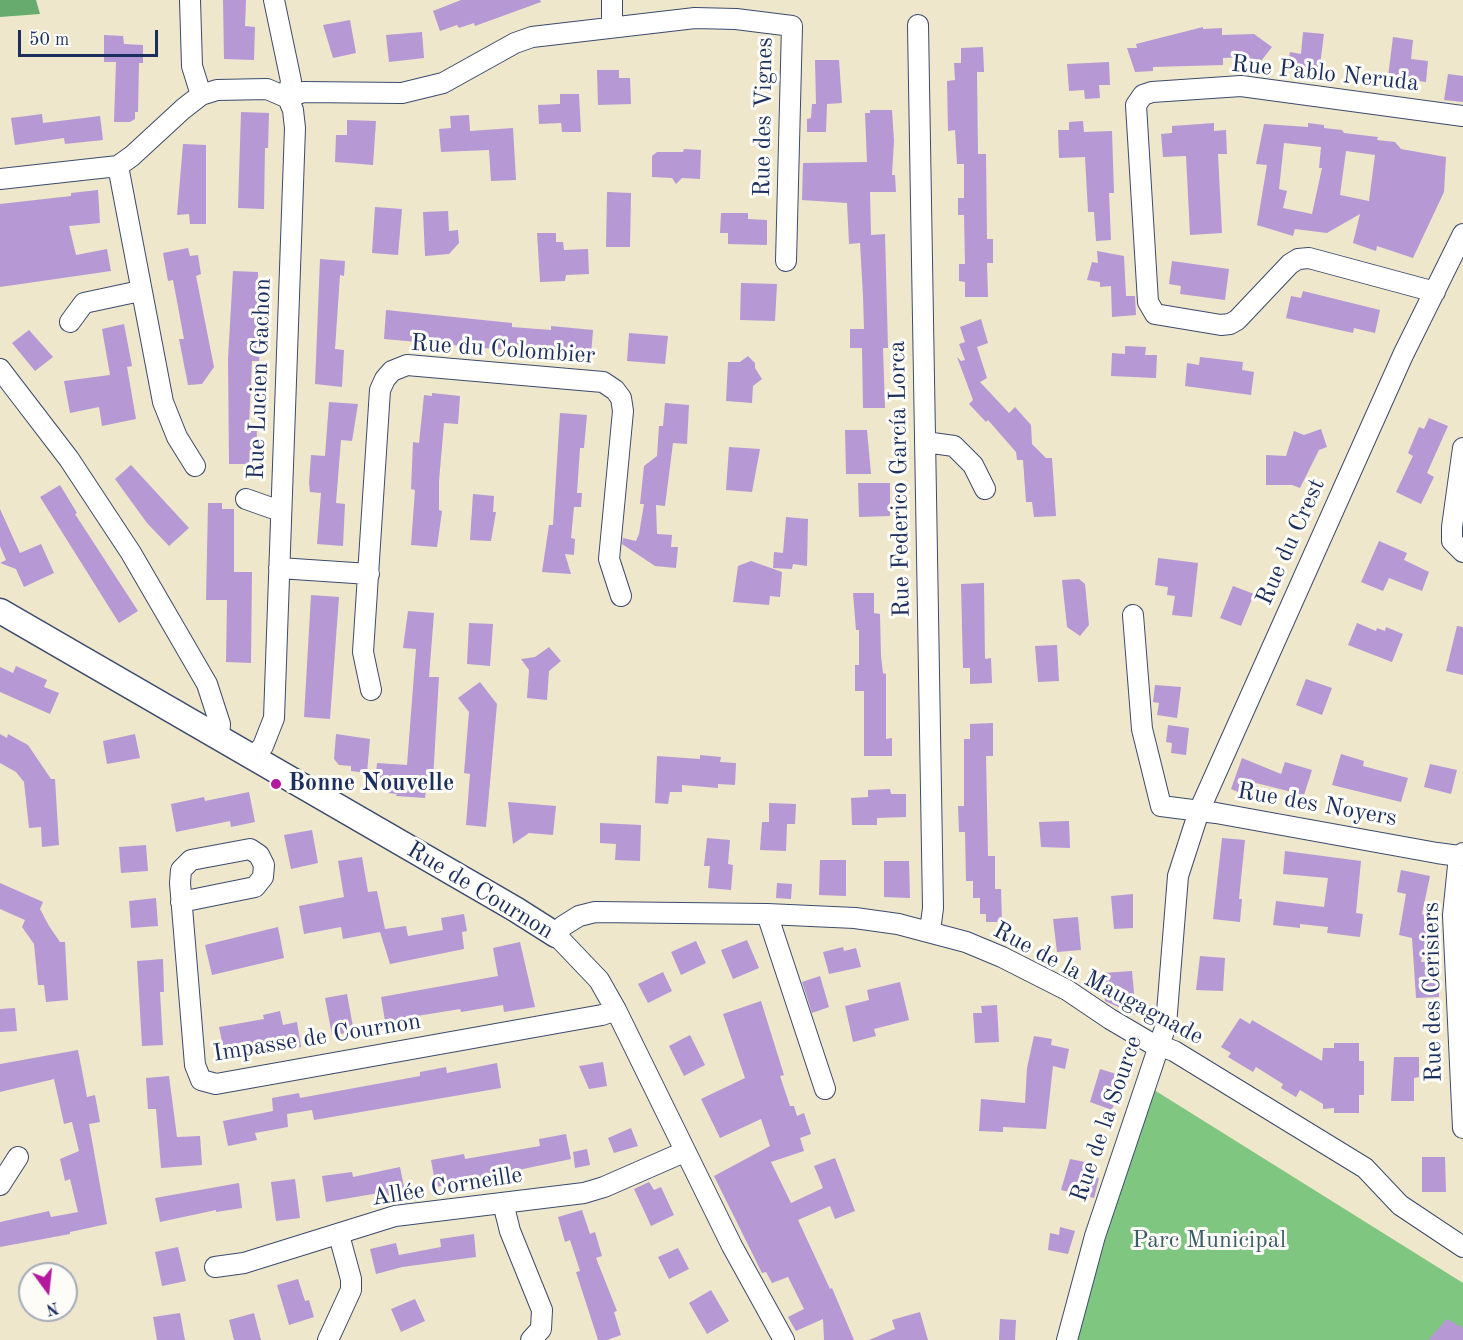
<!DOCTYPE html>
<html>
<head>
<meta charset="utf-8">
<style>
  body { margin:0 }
  #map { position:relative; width:1463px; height:1340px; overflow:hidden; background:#eee7cb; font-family:"Old Standard TT",serif }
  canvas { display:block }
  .north { position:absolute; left:18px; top:1262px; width:60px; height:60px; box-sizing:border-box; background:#fdfcf7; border:2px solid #a3aaba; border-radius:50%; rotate:165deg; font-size:16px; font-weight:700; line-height:24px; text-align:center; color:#1b2f5e }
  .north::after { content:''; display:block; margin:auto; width:21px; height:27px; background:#b5179e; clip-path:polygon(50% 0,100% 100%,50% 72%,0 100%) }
  .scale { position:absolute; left:18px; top:30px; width:140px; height:27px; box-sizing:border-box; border:3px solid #1b2f5e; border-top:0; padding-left:8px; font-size:18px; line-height:21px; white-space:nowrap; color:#1b2f5e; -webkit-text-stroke:4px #fdfcf7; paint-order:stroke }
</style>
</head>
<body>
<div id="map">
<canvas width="1463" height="1340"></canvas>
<div class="north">N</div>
<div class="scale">50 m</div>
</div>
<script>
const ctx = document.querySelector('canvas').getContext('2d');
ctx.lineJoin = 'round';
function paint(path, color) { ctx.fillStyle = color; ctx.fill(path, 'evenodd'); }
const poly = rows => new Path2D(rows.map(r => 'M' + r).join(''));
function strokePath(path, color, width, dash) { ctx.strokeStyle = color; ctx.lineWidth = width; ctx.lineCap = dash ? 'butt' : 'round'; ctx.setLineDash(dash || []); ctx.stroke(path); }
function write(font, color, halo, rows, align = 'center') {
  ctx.font = font + ' "Old Standard TT",serif'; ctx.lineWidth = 6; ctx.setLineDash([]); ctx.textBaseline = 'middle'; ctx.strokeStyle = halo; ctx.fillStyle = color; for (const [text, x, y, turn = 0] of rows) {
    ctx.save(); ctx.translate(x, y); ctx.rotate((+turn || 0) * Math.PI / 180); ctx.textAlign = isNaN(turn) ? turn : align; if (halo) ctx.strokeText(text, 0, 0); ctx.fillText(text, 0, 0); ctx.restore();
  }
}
paint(poly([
  [1151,1088,1463,1283,1463,1340,1075,1340]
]), '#7fc681');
paint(poly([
  [0,0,36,0,40,14,0,17]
]), '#67ab6f');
paint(poly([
  [223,0,246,0,245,26,255,27,254,60,224,59],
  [461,0,540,0,541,2,475,26,474,23,459,28,457,25,440,31,433,11],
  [350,20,356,53,333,58,323,25],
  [1203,27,1203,29,1222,28,1222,35,1254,34,1272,47,1258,65,1247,57,1223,58,1223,65,1153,67,1153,71,1135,72,1127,48,1137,48,1136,44],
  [422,32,424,58,389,62,386,35],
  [1303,32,1324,34,1319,73,1287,69,1290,52,1301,54],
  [104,35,123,36,124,44,143,45,143,63,139,63,138,112,135,112,135,119,130,122,114,122,116,62,104,62],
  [1393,37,1413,40,1411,59,1428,61,1426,82,1388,77],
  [983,47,984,72,977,72,978,154,986,154,987,239,993,239,993,263,987,263,988,297,965,297,965,282,959,281,959,264,965,264,964,215,958,215,958,198,964,198,964,164,957,164,955,130,948,131,947,81,955,80,954,63,961,63,961,48],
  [815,60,839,60,842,103,827,104,826,132,807,132,807,119,811,118,812,104,816,104],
  [1109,62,1110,85,1099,85,1100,98,1085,99,1084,90,1069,91,1067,64],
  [597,70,619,70,619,78,630,78,631,104,598,105],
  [1448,74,1463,76,1463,102,1444,100],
  [560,94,579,94,581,132,562,132,561,123,539,124,538,105,560,104],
  [870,110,892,110,894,141,892,175,895,175,896,192,870,192,871,235,885,234,888,348,883,348,885,408,863,408,862,348,850,348,850,329,864,329,863,296,860,243,849,244,847,203,802,200,803,163,867,162,865,113,870,113],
  [241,112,269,113,268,148,265,148,264,209,238,208],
  [42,114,43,123,100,116,103,140,65,144,64,138,15,145,11,118],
  [469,115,470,131,513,128,516,180,491,181,489,150,441,152,439,129,451,128,450,116],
  [347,120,376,121,373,165,335,162,336,135,347,135],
  [1083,121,1084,132,1112,131,1114,193,1109,193,1111,240,1096,241,1094,212,1088,212,1085,157,1059,158,1058,130,1069,130,1069,122],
  [1214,123,1214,131,1226,130,1227,154,1218,154,1222,233,1190,235,1186,156,1163,157,1161,134,1172,133,1172,126],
  [1308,123,1324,125,1324,128,1342,130,1344,133,1378,137,1377,140,1395,142,1401,149,1446,157,1444,192,1413,258,1377,246,1376,251,1353,243,1360,214,1327,233,1295,229,1293,236,1257,225,1267,165,1256,164,1264,124,1308,127],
  [1284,143,1321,147,1319,168,1322,168,1312,214,1283,208,1287,191,1279,189],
  [1346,151,1375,155,1369,201,1340,195],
  [183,144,206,145,206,224,190,224,189,214,177,215],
  [684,149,701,150,700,179,682,178,676,184,672,178,652,177,652,156,657,152,683,152],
  [98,190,100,223,69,226,76,255,107,249,111,271,0,287,0,204,71,196,71,193],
  [607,192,631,193,630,247,606,247],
  [375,207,402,209,398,255,372,253],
  [448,211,449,231,458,230,459,243,449,254,425,256,423,212],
  [721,213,748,213,748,219,767,220,767,245,728,244,728,233,720,233],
  [537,233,556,233,556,242,563,242,564,250,588,249,589,274,566,275,565,281,540,282],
  [188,248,190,256,198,255,201,274,196,276,214,367,202,384,188,385,179,339,184,339,173,280,168,281,163,253],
  [1097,251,1124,256,1126,296,1135,296,1136,315,1112,317,1111,286,1100,287,1100,282,1087,280,1092,262,1098,263],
  [320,259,345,261,344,276,340,275,335,349,344,350,342,387,315,384],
  [1172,261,1229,269,1225,300,1180,294,1181,286,1169,284],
  [233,271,258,272,257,317,260,317,261,344,259,361,252,361,249,426,257,427,256,464,229,464,228,359],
  [741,283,777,284,775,321,740,320],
  [1303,291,1380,310,1375,333,1354,328,1353,333,1286,318,1291,296,1301,298],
  [386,310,512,323,512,327,551,330,551,326,593,330,591,355,529,349,529,352,384,339],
  [981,319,988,343,977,347,987,378,980,382,1009,413,1015,407,1031,425,1032,444,1046,458,1052,458,1056,516,1034,517,1032,502,1026,502,1023,460,1017,460,1016,452,988,420,986,422,969,404,973,400,957,357,961,361,965,360,959,344,965,342,960,327],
  [124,324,132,366,127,367,136,419,102,426,99,407,70,413,64,381,110,375,102,329],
  [29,330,53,357,35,371,12,343],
  [629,333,668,336,665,364,627,361],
  [1125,346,1146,347,1145,355,1157,355,1156,378,1111,376,1112,353,1125,354],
  [748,356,755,363,755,368,762,379,753,386,752,403,726,401,728,362,740,362],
  [1200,357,1243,362,1242,370,1254,372,1251,395,1185,386,1187,363,1199,365],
  [432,393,460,396,458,424,444,423,439,481,439,510,442,511,437,547,411,545,415,490,411,489,413,442,419,443,424,395,432,396],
  [329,402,358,404,352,441,341,440,336,503,345,504,343,546,317,544,321,493,310,492,309,483,311,455,325,456],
  [665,403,689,405,687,444,673,443,665,506,656,505,657,534,672,535,671,547,678,547,676,568,655,566,622,544,623,538,636,541,639,534,644,504,640,504,644,466,657,456,659,426,663,426],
  [560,413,587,415,584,448,580,448,577,493,582,493,581,507,574,507,571,538,575,539,574,555,565,554,571,574,542,572,549,525,553,525],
  [1429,418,1448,426,1427,473,1434,477,1421,504,1396,492,1413,456,1408,453,1419,427,1424,429],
  [1321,429,1327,447,1319,450,1300,488,1292,485,1266,485,1266,455,1286,456,1294,431,1304,435],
  [845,430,867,430,871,474,846,474],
  [729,447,760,449,752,492,726,490],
  [131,465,189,528,169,546,147,523,115,479],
  [858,483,890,483,890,516,859,517],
  [60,485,77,513,75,514,138,611,119,623,40,497],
  [473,494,494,496,493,512,496,512,491,541,470,540],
  [208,503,222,503,222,509,234,509,234,572,252,572,251,663,226,662,227,600,206,600],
  [0,509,20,553,41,544,54,573,24,587,16,569,0,563,6,560,0,546],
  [786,517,808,519,807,566,793,564,792,569,773,568,774,552,783,553],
  [1379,541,1407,553,1404,560,1429,572,1422,591,1389,578,1383,591,1361,582],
  [1158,558,1198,563,1192,617,1172,615,1175,596,1167,595,1168,587,1155,585],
  [751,561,782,572,780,597,770,596,769,605,733,602,738,566],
  [1079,579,1085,584,1089,625,1080,636,1067,627,1062,580],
  [984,583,985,659,991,658,992,683,970,684,970,668,963,668,961,584],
  [1233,586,1254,594,1241,626,1220,618],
  [853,593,874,593,874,613,880,614,881,656,883,673,886,674,886,739,892,738,892,756,864,756,864,691,855,691,855,665,859,665,859,630,856,630],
  [311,595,339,597,330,719,304,717],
  [408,611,434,613,429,677,439,677,433,779,427,779,425,798,396,796,397,794,388,793,389,785,375,784,377,763,407,765,416,649,403,648],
  [469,623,493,624,490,666,467,664],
  [1357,623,1376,631,1377,628,1385,631,1386,627,1403,634,1392,662,1348,645],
  [1457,626,1463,627,1463,675,1446,671],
  [1057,645,1059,681,1038,682,1035,646],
  [549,647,561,661,549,671,547,700,527,698,529,670,521,659,535,657],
  [16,666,47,680,44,687,59,693,50,714,0,692,0,667,13,673],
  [1306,679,1332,688,1322,715,1296,705],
  [480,682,497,704,486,827,466,825,470,774,464,773,469,712,458,698],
  [1155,685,1181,687,1177,718,1157,715,1159,703,1153,702],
  [993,723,993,756,986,756,988,856,995,856,995,889,1001,889,1002,922,986,922,986,914,980,914,980,898,973,898,973,881,966,881,965,832,959,832,958,806,964,806,964,739,970,739,970,724],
  [1168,725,1189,728,1186,755,1171,753,1172,743,1166,742],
  [0,734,7,738,8,734,28,745,51,779,55,779,59,845,42,847,41,827,29,828,24,782,16,772,0,763],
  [135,734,140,758,107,764,103,741],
  [336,734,370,739,367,773,351,771,351,766,339,765,334,759],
  [1341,754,1364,761,1363,766,1408,778,1401,802,1332,785],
  [700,755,721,757,720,762,736,763,735,785,718,784,718,788,682,785,682,792,670,792,668,804,655,803,657,756,700,759],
  [1242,758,1281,774,1285,762,1312,770,1304,795,1256,783,1250,797,1231,789],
  [1430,764,1457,770,1451,794,1424,787],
  [890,789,891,794,906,794,906,817,877,818,877,825,852,825,851,798,868,797,868,790],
  [249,792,255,822,231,827,230,821,176,832,171,804,204,797,205,801],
  [508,802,556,806,553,835,529,833,513,844],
  [769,803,796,804,795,824,787,824,786,851,760,850,762,822,769,822],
  [1069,821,1070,848,1041,847,1039,822],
  [600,823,641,825,640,861,615,860,616,844,600,843],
  [312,830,318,863,291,869,284,835],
  [707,838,730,840,728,864,733,865,731,890,708,888,710,866,704,866],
  [1222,838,1245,840,1239,899,1242,899,1240,922,1213,919],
  [146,845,148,871,121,873,119,847],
  [1285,851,1361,861,1356,913,1363,914,1360,937,1327,933,1328,927,1300,924,1300,928,1273,925,1276,901,1324,907,1328,878,1283,874],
  [362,857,368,892,377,891,385,929,406,926,408,936,443,930,441,918,464,914,467,931,462,932,464,949,390,964,380,932,343,939,341,927,304,934,299,906,344,897,338,861],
  [820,860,846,860,846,896,819,895],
  [884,861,909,861,910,898,884,897],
  [1401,870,1430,876,1422,914,1427,915,1426,925,1429,926,1421,962,1438,961,1439,997,1416,998,1412,938,1399,935,1406,894,1397,892],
  [0,883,43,902,40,909,49,926,60,942,65,942,68,1000,46,1002,44,985,38,985,34,944,22,927,25,920,0,909],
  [777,883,792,884,791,899,776,898],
  [1133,894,1133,928,1114,929,1111,896],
  [156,898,158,926,131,928,129,901],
  [1078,917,1081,950,1057,952,1053,919],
  [278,927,284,958,212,975,205,945],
  [747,940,759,968,733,979,721,950],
  [696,941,706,963,681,975,671,952],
  [520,942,535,1007,504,1012,503,1005,461,1012,460,1009,417,1016,418,1022,386,1027,381,997,498,976,493,948],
  [843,947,844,951,856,948,861,967,829,974,823,952],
  [1200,956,1225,958,1223,991,1196,990],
  [163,959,164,992,160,992,163,1045,142,1046,137,961],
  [1132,971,1136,1015,1105,1001,1102,973],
  [663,972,672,991,648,1003,638,984],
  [820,976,829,1007,812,1013,802,982],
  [900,982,909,1020,874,1029,876,1036,853,1042,845,1006,869,1000,867,990],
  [347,994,354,1032,332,1035,325,998],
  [761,1001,784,1075,780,1076,790,1106,794,1106,797,1116,804,1113,811,1134,800,1138,804,1151,771,1162,791,1203,823,1188,814,1166,835,1158,855,1211,835,1219,830,1206,798,1220,830,1289,832,1288,854,1340,824,1340,823,1319,796,1331,788,1317,804,1309,788,1277,772,1283,766,1272,762,1273,714,1176,770,1146,761,1119,720,1138,701,1099,745,1078,723,1014],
  [997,1005,999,1042,975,1043,973,1013,982,1013,981,1006],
  [15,1008,17,1031,0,1032,0,1009],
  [280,1011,283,1025,297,1022,301,1047,270,1052,268,1043,224,1051,219,1027,264,1019,263,1015],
  [1240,1018,1250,1024,1252,1020,1322,1061,1323,1048,1334,1048,1334,1043,1359,1043,1359,1061,1364,1061,1364,1095,1359,1095,1359,1113,1334,1113,1334,1108,1323,1109,1323,1104,1300,1090,1296,1097,1281,1088,1283,1084,1256,1067,1253,1072,1228,1057,1231,1053,1221,1047],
  [690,1035,705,1065,684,1076,669,1046],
  [1034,1036,1052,1039,1051,1045,1069,1049,1065,1069,1053,1066,1046,1129,1003,1127,1003,1132,979,1131,981,1099,1025,1103,1027,1068],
  [78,1050,87,1097,95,1095,100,1122,89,1124,107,1224,70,1232,70,1234,0,1247,0,1222,49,1211,51,1217,78,1212,70,1179,65,1181,60,1159,79,1151,72,1122,64,1124,54,1079,0,1092,0,1064],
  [1394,1057,1419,1057,1419,1077,1414,1078,1414,1101,1391,1101],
  [603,1062,607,1086,589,1089,579,1066],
  [497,1063,501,1088,314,1120,312,1110,287,1114,288,1127,255,1133,257,1140,228,1146,223,1121,273,1111,272,1098,299,1093,300,1098,420,1076,420,1072,446,1067,447,1073],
  [1100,1069,1123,1076,1112,1110,1090,1102],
  [169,1076,177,1137,200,1136,202,1165,161,1168,156,1109,148,1109,146,1078],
  [631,1128,638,1146,614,1153,608,1138],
  [566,1134,571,1159,523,1169,515,1172,516,1175,491,1179,490,1175,436,1187,431,1160,464,1154,465,1159,540,1146,539,1139],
  [587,1149,590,1165,575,1168,573,1152],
  [1422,1157,1445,1157,1446,1192,1422,1192],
  [1070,1159,1090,1163,1087,1175,1099,1178,1094,1198,1061,1190],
  [400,1167,405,1192,386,1196,385,1192,326,1202,322,1176,352,1172,353,1177],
  [295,1179,300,1218,276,1221,271,1182],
  [649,1182,654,1190,661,1187,674,1215,651,1226,634,1189],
  [239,1183,242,1208,216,1212,216,1210,160,1222,155,1198],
  [582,1210,590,1234,595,1232,602,1256,596,1258,617,1311,614,1312,621,1335,607,1340,598,1340,576,1272,580,1271,570,1240,565,1242,558,1217],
  [1060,1227,1075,1231,1068,1254,1048,1250,1050,1233,1059,1235],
  [474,1234,476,1257,402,1267,376,1274,370,1249,396,1243,399,1255,441,1247,440,1239],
  [178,1247,186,1281,162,1286,155,1252],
  [678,1248,689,1269,669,1279,658,1257],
  [298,1279,305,1301,309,1300,314,1317,289,1325,277,1285],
  [711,1290,729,1321,707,1334,689,1303],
  [415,1299,425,1321,401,1332,391,1309],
  [920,1312,928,1340,869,1340,895,1329,892,1320],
  [180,1313,185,1340,157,1340,153,1317],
  [254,1313,261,1340,234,1340,229,1320],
  [1000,1319,1016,1320,1015,1340,999,1340],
  [1447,1319,1463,1328,1463,1340,1428,1340]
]), '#b698d4');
const minor = poly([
  [190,0,192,66,201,95],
  [612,0,612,26],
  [918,25,933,908,930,931],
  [118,166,163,402,177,437,195,466],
  [0,179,118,166,132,156,183,109,201,95,217,90,267,89,288,98,303,92,402,93,443,83,515,43,532,37,695,18,736,19,792,26,786,261],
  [1435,292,1309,258,1298,259,1290,264,1237,320,1230,324,1221,325,1155,314,1148,302,1136,105,1143,95,1152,92,1241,86,1463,116],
  [70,322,84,303,140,291],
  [0,369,69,459,131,553,207,684,220,724,219,737],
  [925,442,954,446,973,465,985,489],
  [1463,448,1452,527,1452,541,1463,552],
  [246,499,280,511],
  [279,568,369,574],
  [1133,615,1142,729,1161,806,1216,813,1437,853,1459,856,1463,853],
  [371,690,363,652,380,390,385,379,392,371,407,365,603,382,615,390,621,398,623,411,609,559,621,596],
  [253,758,263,746,274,718,295,128,293,110,288,98,291,81,274,0],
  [1459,856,1453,915,1463,1128],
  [181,902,255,887,263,877,264,865,259,855,250,849,191,860,181,870,180,883,195,1065,201,1080,216,1084,602,1015,616,1010],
  [767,914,825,1089],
  [0,1185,18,1157],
  [503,1203,510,1231,542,1310,541,1329,531,1340],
  [215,1267,244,1263,395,1216,584,1193,604,1187,684,1152],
  [328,1340,351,1290,351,1279,339,1235],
  [784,1340,732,1246,616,1010,599,980,556,935,563,926,579,916,595,912,767,914,855,918,898,924,966,942,1002,957,1067,990,1110,1019,1149,1042,1174,1051,1365,1168,1400,1205,1463,1247],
  [1067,1340,1095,1236,1166,1025,1178,876,1199,811,1403,355,1463,234]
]);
const tertiary = poly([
  [0,611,515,909,556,935]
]);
strokePath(minor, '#3b4b6e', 22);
strokePath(tertiary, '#3b4b6e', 27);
strokePath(minor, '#fff', 20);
strokePath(tertiary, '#fff', 24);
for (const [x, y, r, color] of [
  [276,784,6,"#b5179e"]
]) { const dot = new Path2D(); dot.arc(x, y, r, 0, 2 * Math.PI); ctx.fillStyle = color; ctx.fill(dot); strokePath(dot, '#fdfcf7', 2); }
write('24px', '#1b2f5e', '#fdfcf7', [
  ["Rue Pablo Neruda",1325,74,6],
  ["Rue des Vignes",764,117,-89],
  ["Rue du Colombier",503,350,4],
  ["Rue Lucien Gachon",260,379,-88],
  ["Rue Federico García Lorca",900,479,-91],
  ["Rue du Crest",1291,542,-66],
  ["Rue des Noyers",1317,805,10],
  ["Rue de Cournon",480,891,31],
  ["Rue de la Maugagnade",1098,984,28],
  ["Rue des Cerisiers",1433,992,-91],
  ["Impasse de Cournon",317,1038,-9],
  ["Rue de la Source",1107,1119,-71],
  ["Allée Corneille",447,1187,-9]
]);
write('bold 24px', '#1b2f5e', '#fdfcf7', [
  ["Bonne Nouvelle",288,784]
], 'left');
write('24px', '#395c68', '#fdfcf7', [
  ["Parc Municipal",1209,1241]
]);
</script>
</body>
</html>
